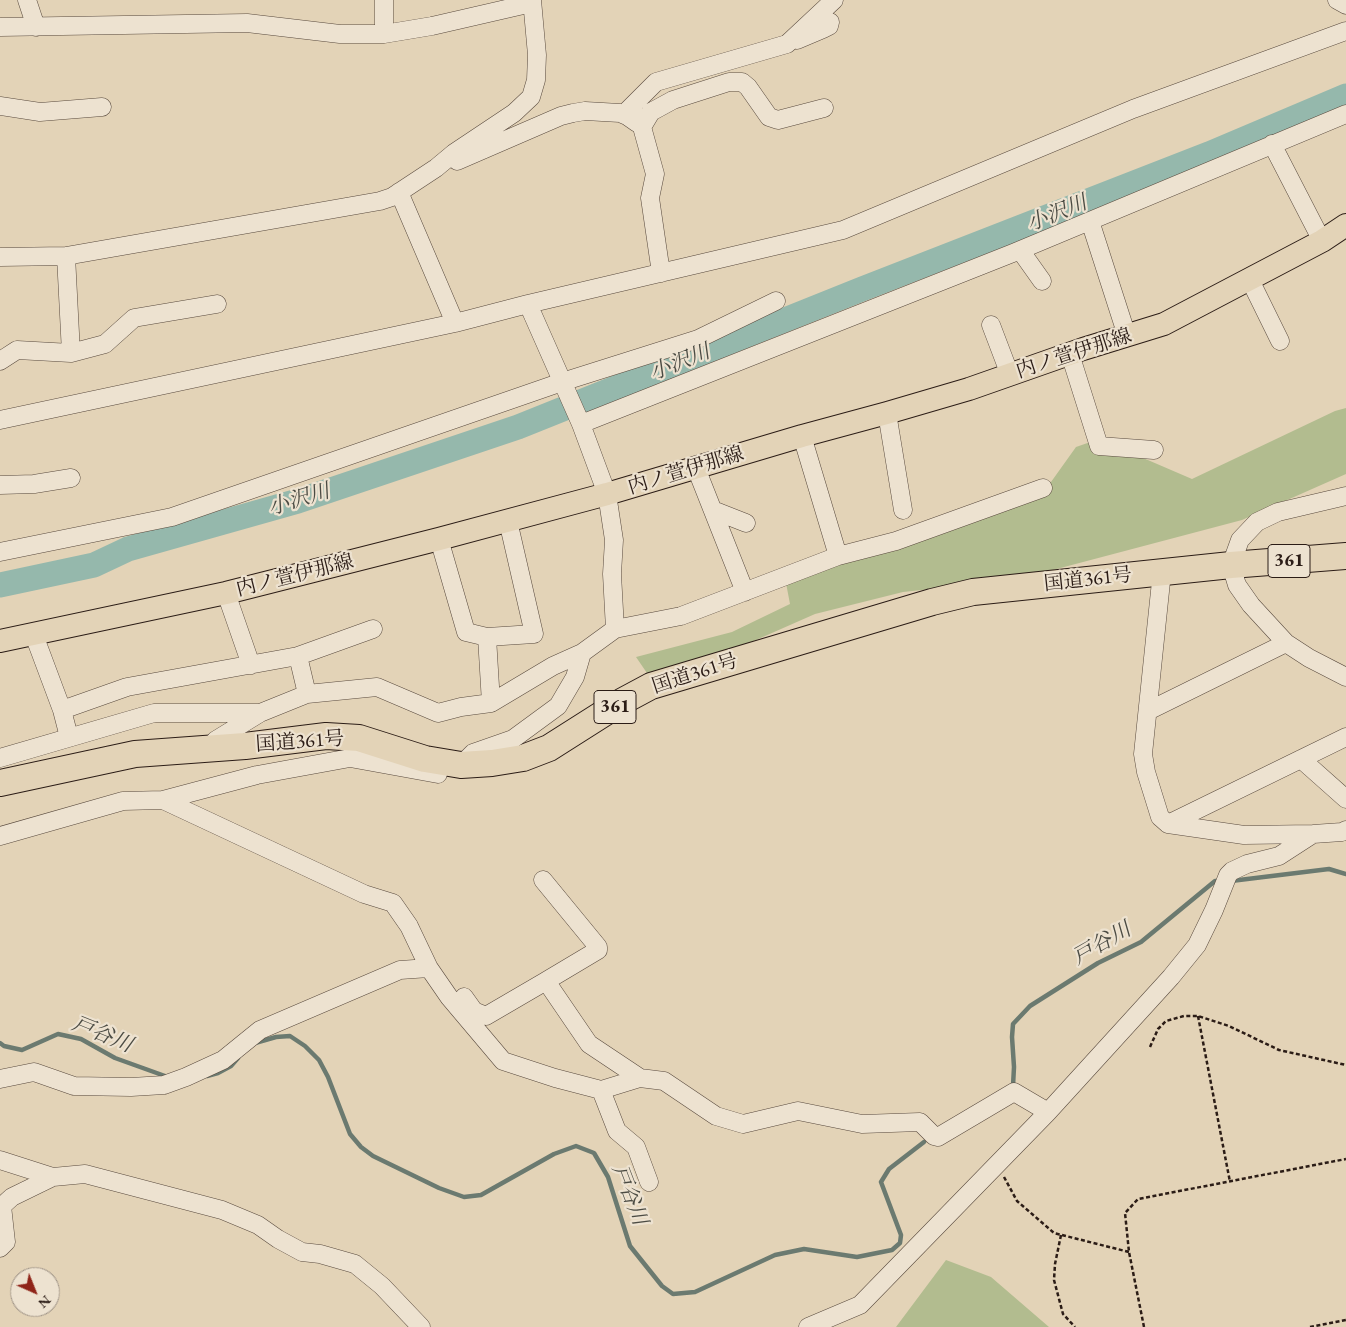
<!DOCTYPE html>
<html>
<head>
<meta charset="utf-8">
<style>
  body { margin:0 }
  #map { position:relative; width:1346px; height:1327px; overflow:hidden; background:#e3d3b7; font-family:"EB Garamond",serif }
  canvas { display:block }
  .north { position:absolute; left:10px; top:1267px; width:50px; height:50px; box-sizing:border-box; background:#ede2d0; border:1px solid #9f9386; border-radius:50%; rotate:136deg; font-size:14px; font-weight:700; line-height:20px; text-align:center; color:#2b1c16 }
  .north::after { content:''; display:block; margin:auto; width:18px; height:22px; background:#8f2418; clip-path:polygon(50% 0,100% 100%,50% 72%,0 100%) }
</style>
</head>
<body>
<div id="map">
<canvas width="1346" height="1327"></canvas>
<div class="north">N</div>
</div>
<script>
const ctx = document.querySelector('canvas').getContext('2d');
ctx.lineJoin = 'round';
function paint(path, color) { ctx.fillStyle = color; ctx.fill(path, 'evenodd'); }
const poly = rows => new Path2D(rows.map(r => 'M' + r).join(''));
function strokePath(path, color, width, dash) { ctx.strokeStyle = color; ctx.lineWidth = width; ctx.lineCap = dash ? 'butt' : 'round'; ctx.setLineDash(dash || []); ctx.stroke(path); }
function write(font, color, halo, rows, align = 'center') {
  ctx.font = font + ' "EB Garamond","Noto Serif JP",serif'; ctx.lineWidth = 4.5; ctx.setLineDash([]); ctx.textBaseline = 'middle'; ctx.strokeStyle = halo; ctx.fillStyle = color; for (const [text, x, y, turn = 0] of rows) {
    ctx.save(); ctx.translate(x, y); ctx.rotate((+turn || 0) * Math.PI / 180); ctx.textAlign = isNaN(turn) ? turn : align; if (halo) ctx.strokeText(text, 0, 0); ctx.fillText(text, 0, 0); ctx.restore();
  }
}
paint(poly([
  [1346,408,1346,474,1242,520,1015,580,903,592,815,614,697,666,649,676,636,657,732,632,790,604,786,583,804,567,918,540,1051,482,1076,447,1099,439,1192,479,1335,411],
  [946,1260,991,1277,1049,1327,896,1327]
]), '#b2bc8f');
strokePath(poly([
  [1231,881,1329,869,1346,874],
  [0,1043,4,1046,22,1050,58,1034,81,1039,115,1058,165,1076],
  [255,1043,276,1037,290,1036,305,1046,319,1060,328,1077,350,1134,361,1147,373,1156,439,1188,464,1197,481,1195,554,1154,576,1146,594,1153,608,1177,630,1246,662,1286,673,1294,695,1292,775,1255,804,1249,857,1257,892,1250,900,1243,901,1235,881,1182,889,1169,924,1142],
  [207,1076,218,1073,231,1066,238,1058],
  [1010,1087,1013,1086,1014,1067,1012,1037,1013,1024,1030,1006,1098,963,1141,942,1215,881,1221,881]
]), '#6b7a70', 4.5);
strokePath(poly([
  [0,585,94,565,128,549,298,501,518,427,862,289,1209,154,1346,96]
]), '#95b8ac', 25);
const minor = poly([
  [27,0,36,27],
  [1337,0,1346,5],
  [0,27,247,23,340,34,384,34,432,26,532,3],
  [384,34,384,0],
  [797,40,823,29,829,26,830,22],
  [0,106,40,112,102,107],
  [645,122,629,109,656,82,787,44,834,0],
  [1272,144,1322,241],
  [457,161,561,116,573,113,585,111,620,113,627,116,637,123],
  [399,192,455,323],
  [1090,221,1127,336],
  [1020,250,1042,281],
  [66,256,71,353],
  [0,257,66,256,380,201,392,197,436,168,454,153,514,113,531,97,536,80,537,55,532,0],
  [661,273,650,198,655,174,642,127,651,112,673,100,729,82,742,82,748,87,769,117,778,120,824,108],
  [1250,280,1280,341],
  [991,325,1010,375],
  [1070,354,1099,446,1154,450],
  [0,361,17,350,71,353,105,344,134,318,217,304],
  [887,413,903,510],
  [0,420,455,323,528,304,843,230,1133,109,1346,31],
  [581,424,1013,253,1346,114],
  [802,436,838,556],
  [696,468,745,592],
  [0,485,34,484,71,478],
  [1346,496,1278,512,1257,522,1240,540,1231,565,1237,585,1251,605,1286,643,1309,658,1346,677],
  [713,510,746,523],
  [439,539,466,632,487,637],
  [0,552,172,517,562,382,698,339,776,301],
  [1162,572,1143,754,1146,772,1160,817,1168,824,1244,835,1313,834,1342,832,1346,830],
  [226,593,251,665],
  [615,629,681,616,838,556,896,541,1043,488],
  [34,635,62,710,69,737],
  [298,656,307,694],
  [491,703,487,637,534,634,508,521],
  [62,710,127,687,298,656,373,629],
  [1148,711,1286,643],
  [209,748,216,740,260,713,307,694,377,687,438,713,461,707,491,703,553,666,582,653],
  [0,758,154,713,259,713],
  [1301,759,1346,799],
  [462,764,473,753,513,739,558,706,575,677,582,653,615,629,612,574,614,540,607,494,581,424,528,304],
  [163,800,364,894,393,903,409,926,429,968,449,997,503,1061,555,1078,601,1090,640,1078,664,1081,716,1116,743,1124,798,1111,862,1124,920,1122,934,1136,938,1137,1014,1092,1048,1112],
  [1168,824,1346,737],
  [0,836,123,801,163,800,257,775,350,758,438,774],
  [543,880,598,947,598,950,546,981],
  [464,997,474,1011,486,1016,546,981,589,1044,640,1078],
  [0,1079,34,1072,74,1086,131,1087,164,1085,186,1077,223,1060,260,1030,400,970,429,968],
  [601,1090,617,1131,636,1147,649,1182],
  [0,1160,53,1177,85,1174,222,1210,258,1225,278,1239,302,1252,320,1254,355,1264,382,1286,421,1327],
  [0,1248,6,1242,2,1206,12,1197,53,1177],
  [808,1327,860,1305,1048,1112,1171,977,1197,945,1214,910,1228,875,1232,871,1247,864,1279,856,1313,834]
]);
const major = poly([
  [0,641,226,593,439,539,607,494,802,436,887,413,969,389,1083,349,1164,324,1322,241,1346,225]
]);
const highway = poly([
  [0,783,135,754,245,746,326,736,359,738,425,759,461,765,492,763,523,758,549,748,623,701,651,686,932,602,973,592,1231,565,1346,556]
]);
strokePath(minor, '#594a3e', 19);
strokePath(major, '#2b1c16', 24);
strokePath(highway, '#2b1c16', 28);
strokePath(poly([
  [1198,1016,1230,1182],
  [1150,1047,1158,1029,1166,1021,1184,1016,1198,1016,1229,1026,1279,1050,1346,1065],
  [1004,1177,1017,1201,1054,1233,1129,1252],
  [1061,1235,1055,1264,1054,1280,1063,1314,1075,1327],
  [1144,1327,1129,1252,1125,1213,1138,1199,1346,1159],
  [1310,1327,1346,1320]
]), '#2b1c16', 2.5, [4, 2.5]);
strokePath(minor, '#ede2d0', 18);
strokePath(major, '#e3d3b7', 22);
strokePath(highway, '#e3d3b7', 26);
for (const [x, y, w] of [
  [1289,561,42],
  [615,707,42]
]) { const box = new Path2D(); box.roundRect(x - w / 2, y - 16.5, w, 33, 4); ctx.fillStyle = '#ede2d0'; ctx.fill(box); strokePath(box, '#2b1c16', 1); }
write('bold 19px', '#2b1c16', null, [
  ["361",1289,561],
  ["361",615,707]
]);
write('20px', '#2b1c16', '#ede2d0', [
  ["内ノ萱伊那線",1074,354,-18],
  ["内ノ萱伊那線",686,471,-17],
  ["内ノ萱伊那線",295,576,-14],
  ["国道361号",1088,580,-6],
  ["国道361号",695,674,-18],
  ["国道361号",300,742,-4]
]);
write('italic 21px', '#4b4b43', '#ede2d0', [
  ["小沢川",1057,214,-22],
  ["小沢川",680,363,-22],
  ["小沢川",299,500,-17],
  ["戸谷川",1102,944,-30],
  ["戸谷川",102,1035,22],
  ["戸谷川",629,1195,69]
]);
</script>
</body>
</html>
